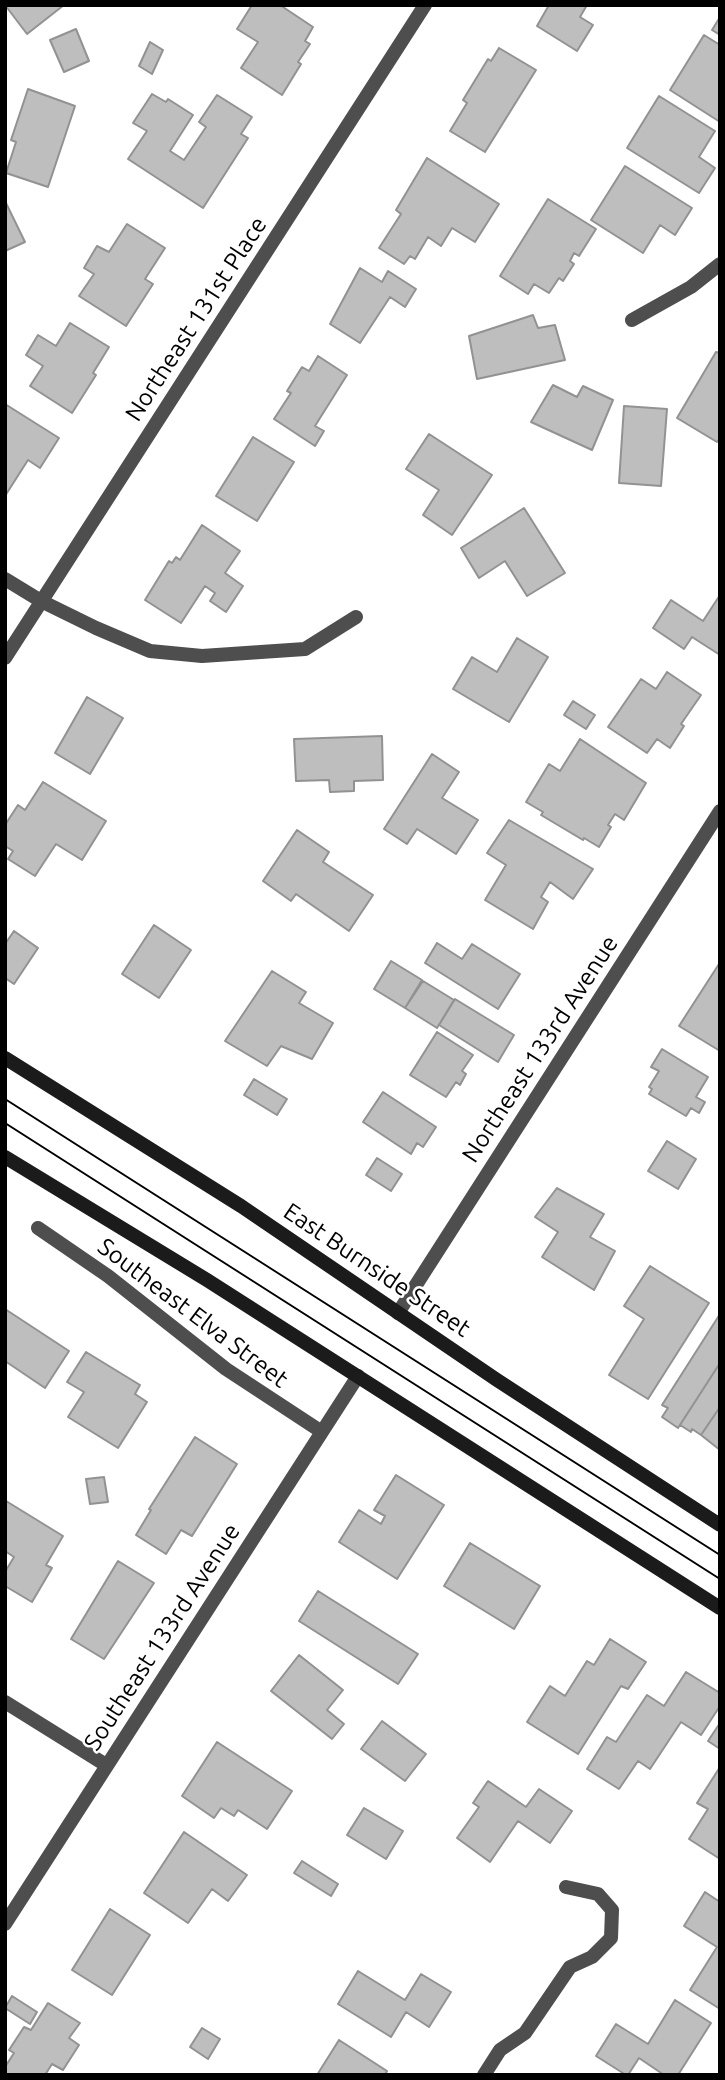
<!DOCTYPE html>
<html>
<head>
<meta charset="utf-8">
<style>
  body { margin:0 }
  #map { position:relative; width:725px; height:2080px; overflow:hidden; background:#fff; font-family:Ubuntu,sans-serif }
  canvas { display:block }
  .frame { position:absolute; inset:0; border:7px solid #000; pointer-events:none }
</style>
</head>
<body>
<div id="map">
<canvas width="725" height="2080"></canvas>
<div class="frame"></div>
</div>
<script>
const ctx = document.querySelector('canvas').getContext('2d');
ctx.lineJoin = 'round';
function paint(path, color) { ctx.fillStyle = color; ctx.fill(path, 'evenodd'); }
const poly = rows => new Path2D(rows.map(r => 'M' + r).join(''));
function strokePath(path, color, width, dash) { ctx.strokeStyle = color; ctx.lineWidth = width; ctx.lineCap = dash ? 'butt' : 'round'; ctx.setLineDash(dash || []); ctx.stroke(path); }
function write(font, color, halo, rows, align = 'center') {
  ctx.font = font + ' Ubuntu,sans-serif'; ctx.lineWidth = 5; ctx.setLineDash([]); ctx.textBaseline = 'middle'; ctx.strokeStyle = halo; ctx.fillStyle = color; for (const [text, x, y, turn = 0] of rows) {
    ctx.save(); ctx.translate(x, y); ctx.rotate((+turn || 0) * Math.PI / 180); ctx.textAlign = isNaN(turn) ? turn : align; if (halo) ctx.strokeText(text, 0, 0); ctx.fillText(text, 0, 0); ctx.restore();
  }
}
const building = poly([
  [5,5,64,5,27,34,5,5],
  [252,5,280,5,313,27,305,41,310,44,298,62,301,64,282,95,241,68,258,42,237,29,252,5],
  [549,5,587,5,580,17,593,25,577,51,537,26,549,5],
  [720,17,720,35,712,30,720,17],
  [76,29,89,61,64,72,50,40,76,29],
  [704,35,720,45,720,122,670,90,704,35],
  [150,42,163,50,152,74,139,66,150,42],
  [499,48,536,70,485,152,450,131,467,103,463,100,488,59,491,61,499,48],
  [28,89,75,106,48,187,6,173,16,142,11,140,28,89],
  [152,94,166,102,168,99,193,115,170,151,184,160,206,127,199,122,217,95,252,117,241,134,248,138,203,208,128,159,147,131,133,123,152,94],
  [659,96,715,131,699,157,715,168,699,193,627,148,659,96],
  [427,158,499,204,475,242,452,228,441,246,428,237,415,259,410,256,404,264,379,248,401,214,396,210,427,158],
  [625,166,692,208,675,235,660,225,643,253,591,220,625,166],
  [548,199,596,229,579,256,574,253,570,261,574,264,563,281,559,278,549,293,534,284,528,294,500,276,548,199],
  [5,201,25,242,5,251,5,201],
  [127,224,165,248,145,279,153,284,126,326,79,296,94,274,84,268,97,246,109,252,127,224],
  [360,268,382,282,388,271,416,289,405,307,390,297,360,343,330,324,360,268],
  [533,315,538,328,555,325,565,360,477,379,469,336,533,315],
  [70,323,109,347,93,373,96,375,72,413,30,386,43,366,26,355,38,335,56,346,70,323],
  [716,352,720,353,720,438,717,442,677,418,716,352],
  [318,356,347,375,315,426,324,431,315,446,274,419,291,393,287,391,302,367,309,371,318,356],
  [553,385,577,397,583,386,613,400,592,450,531,422,553,385],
  [5,404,59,438,40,468,28,460,5,496,5,404],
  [624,406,667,409,661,486,619,483,624,406],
  [429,434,492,475,452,535,423,515,439,490,406,469,429,434],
  [253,437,294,462,257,521,216,496,253,437],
  [524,508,565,573,527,596,505,561,479,578,461,548,524,508],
  [202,525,240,551,225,573,243,586,226,612,210,601,215,593,205,586,181,623,145,600,169,561,172,563,176,557,180,560,202,525],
  [720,595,720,655,692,637,684,649,653,628,671,600,703,621,720,595],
  [517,638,548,657,509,722,453,689,472,657,497,672,517,638],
  [667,672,701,695,681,724,684,726,670,748,657,739,647,753,608,727,641,679,656,689,667,672],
  [87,697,123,718,90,774,55,753,87,697],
  [573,701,595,715,586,729,564,715,573,701],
  [382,736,383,780,354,781,354,791,330,792,329,780,296,781,294,739,382,736],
  [580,739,646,783,624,820,615,814,608,825,611,827,599,847,584,838,583,840,541,815,543,812,526,802,549,764,560,771,580,739],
  [432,754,459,772,442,798,478,820,456,854,417,829,407,844,384,829,432,754],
  [43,782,106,821,82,860,56,844,35,876,8,859,13,851,5,846,5,825,18,805,25,810,43,782],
  [509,820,593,869,573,899,550,882,541,897,548,902,533,929,485,900,506,865,487,853,509,820],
  [297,830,329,852,323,862,373,895,349,931,296,894,291,901,263,881,297,830],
  [154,925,191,950,159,998,122,974,154,925],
  [14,931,38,948,14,984,5,978,5,944,14,931],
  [437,943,462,959,472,944,520,974,498,1009,425,963,437,943],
  [391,961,422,980,405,1008,374,989,391,961],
  [719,964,720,965,720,1051,679,1026,719,964],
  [272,971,306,992,299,1003,333,1023,312,1059,281,1046,267,1066,225,1041,272,971],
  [423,981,454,1000,437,1028,405,1008,423,981],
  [455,999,514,1035,498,1062,439,1025,455,999],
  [437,1032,473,1055,462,1071,466,1074,460,1085,456,1082,446,1097,410,1075,437,1032],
  [662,1049,708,1077,696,1097,705,1102,699,1113,691,1108,686,1116,649,1094,652,1089,649,1087,659,1071,651,1067,662,1049],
  [254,1079,287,1099,277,1115,244,1095,254,1079],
  [383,1092,436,1127,423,1147,417,1143,411,1154,363,1122,383,1092],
  [667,1141,696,1159,678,1189,648,1171,667,1141],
  [377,1158,402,1174,391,1191,366,1175,377,1158],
  [557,1188,604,1214,590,1237,615,1251,594,1290,542,1257,558,1232,535,1217,557,1188],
  [650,1266,709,1303,648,1399,609,1375,644,1319,624,1306,650,1266],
  [5,1309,69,1351,45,1388,5,1361,5,1309],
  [720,1314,720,1363,678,1428,662,1417,668,1408,662,1405,720,1314],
  [86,1352,140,1385,135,1394,147,1402,118,1448,68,1417,84,1392,67,1382,86,1352],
  [720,1363,720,1407,701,1435,692,1429,691,1432,680,1425,720,1363],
  [720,1407,720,1450,701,1435,720,1407],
  [195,1437,237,1464,192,1536,181,1530,166,1554,136,1535,151,1510,149,1509,195,1437],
  [396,1475,444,1505,397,1579,339,1542,359,1510,381,1524,385,1516,374,1510,396,1475],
  [104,1477,108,1502,90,1504,86,1479,104,1477],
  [6,1501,63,1536,46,1565,52,1568,32,1602,5,1586,5,1572,14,1557,5,1551,6,1501],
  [470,1543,540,1586,514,1629,444,1586,470,1543],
  [118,1561,154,1583,104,1659,71,1639,118,1561],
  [318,1591,418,1654,398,1684,299,1621,318,1591],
  [610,1639,646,1662,628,1689,621,1686,578,1754,527,1722,550,1686,565,1696,587,1661,594,1665,610,1639],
  [299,1655,343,1690,327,1710,344,1724,332,1739,271,1691,299,1655],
  [686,1672,720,1693,720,1706,701,1735,681,1722,650,1769,638,1761,619,1789,587,1769,607,1737,616,1742,647,1695,664,1706,686,1672],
  [382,1721,426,1754,405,1781,361,1749,382,1721],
  [720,1723,720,1749,708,1741,720,1723],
  [217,1742,292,1791,267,1829,238,1810,234,1816,221,1808,214,1818,182,1796,217,1742],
  [720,1767,720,1859,689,1839,708,1809,697,1803,720,1767],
  [488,1781,526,1807,539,1789,572,1811,550,1843,518,1821,490,1862,457,1838,479,1807,473,1803,488,1781],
  [364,1808,403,1831,386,1859,347,1835,364,1808],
  [184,1832,247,1875,228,1901,212,1889,188,1923,144,1893,184,1832],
  [302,1861,338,1884,331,1896,294,1873,302,1861],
  [705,1892,720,1902,720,2009,690,1990,717,1947,684,1926,705,1892],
  [110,1909,150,1935,112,1995,72,1970,110,1909],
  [358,1971,405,2000,421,1974,451,1992,429,2027,406,2012,391,2037,338,2004,358,1971],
  [12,1996,37,2012,30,2024,5,2008,12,1996],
  [675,2000,711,2023,678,2075,664,2075,639,2058,628,2075,626,2075,596,2056,616,2024,648,2044,675,2000],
  [48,2003,80,2023,69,2038,79,2045,63,2070,52,2064,45,2075,5,2075,5,2067,14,2053,9,2050,24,2027,31,2030,48,2003],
  [202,2028,220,2039,208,2059,190,2047,202,2028],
  [339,2040,387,2071,385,2075,317,2075,339,2040]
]);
paint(building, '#bebebe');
strokePath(building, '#929292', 2);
strokePath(poly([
  [632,320,691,287,720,264],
  [5,579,41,601,96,628,150,651,202,656,305,649,356,617],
  [5,658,425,5],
  [38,1228,108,1276,226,1369,322,1432],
  [398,1313,720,811],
  [5,1702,106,1765],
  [5,1924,358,1376],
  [484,2075,500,2050,525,2033,570,1967,592,1957,611,1938,612,1910,598,1894,566,1887]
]), '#4e4e4e', 14);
strokePath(poly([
  [5,1058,241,1206,497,1380,720,1525],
  [5,1157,207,1280,720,1608]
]), '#1b1b1b', 14);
strokePath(poly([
  [5,1099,720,1555],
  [5,1123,720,1579]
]), '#000', 2);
write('24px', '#000', '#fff', [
  ["Northeast 131st Place",196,319,-57],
  ["Northeast 133rd Avenue",540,1049,-57],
  ["East Burnside Street",377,1270,34],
  ["Southeast Elva Street",193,1313,37],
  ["Southeast 133rd Avenue",162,1637,-57]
]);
</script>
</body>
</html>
